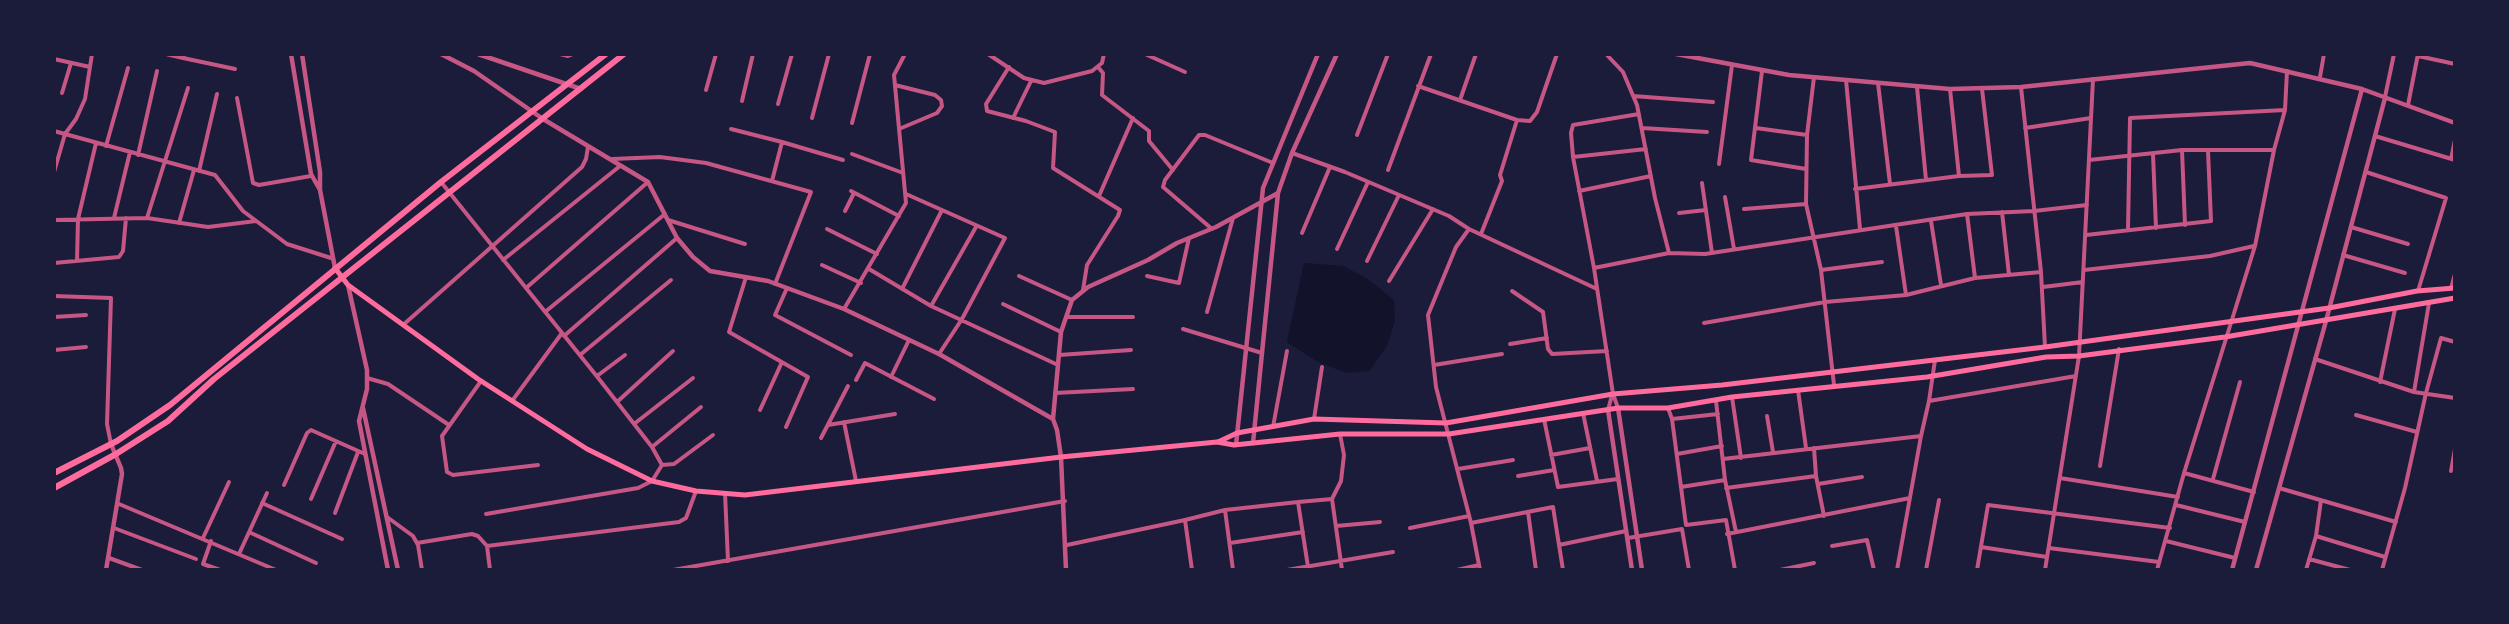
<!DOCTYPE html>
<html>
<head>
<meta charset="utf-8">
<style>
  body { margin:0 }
  #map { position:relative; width:2509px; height:624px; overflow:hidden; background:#1b1b3a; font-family:Ubuntu,sans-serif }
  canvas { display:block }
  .frame { position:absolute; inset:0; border:56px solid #1b1b3a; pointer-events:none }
</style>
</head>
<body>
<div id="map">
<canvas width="2509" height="624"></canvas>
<div class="frame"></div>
</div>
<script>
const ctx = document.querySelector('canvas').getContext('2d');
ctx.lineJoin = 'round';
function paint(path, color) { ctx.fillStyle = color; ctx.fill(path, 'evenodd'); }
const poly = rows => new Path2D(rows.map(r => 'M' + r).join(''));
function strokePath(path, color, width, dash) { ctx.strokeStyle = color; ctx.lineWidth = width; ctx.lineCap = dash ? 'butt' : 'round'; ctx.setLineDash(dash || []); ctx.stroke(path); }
paint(poly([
  [1304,263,1343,266,1368,279,1394,300,1395,321,1387,346,1369,371,1347,373,1318,362,1287,342]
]), '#12122b');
strokePath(poly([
  [166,54,183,58,184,54],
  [560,54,568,56,573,54],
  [988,54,1024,78,1044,83,1092,71,1102,63,1104,54],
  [1145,54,1185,72],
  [1606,54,1623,72,1637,105,1655,198,1669,253,1705,254,1967,214,2034,211,2087,205],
  [2418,56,2455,64],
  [183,58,235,69],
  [54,59,90,67],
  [1009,67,986,104,987,111,1026,121,1055,132,1053,168,1120,210,1118,216,1087,265,1083,290],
  [1098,67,1103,73,1102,95,1149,131,1149,141,1173,170],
  [1762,71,1751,160,1806,169],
  [1814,77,1807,135,1806,204,1821,270,1834,385],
  [2320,77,2324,54],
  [1846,80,1860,229],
  [1878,83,1890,184],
  [895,85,935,95,941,100,942,106,937,113,899,129],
  [1418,86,1517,120],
  [1917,87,1926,180],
  [2021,87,2041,272,2045,347],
  [1950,89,1959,176],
  [706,90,716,54],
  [62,93,71,63],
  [1633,96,1713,102],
  [2385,97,2394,54],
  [237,98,253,183,259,185,311,176],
  [1460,100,1476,54],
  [742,101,753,54],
  [778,104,792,54],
  [2408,105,2418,54],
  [812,118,829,54],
  [1013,118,1031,81],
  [852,123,870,54],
  [1642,128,1707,132],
  [1756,128,1807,135],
  [2025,128,2091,118],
  [731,129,782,142],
  [54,131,215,175,243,211,287,244,331,258],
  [1357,135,1388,54],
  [2375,136,2455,160],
  [106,146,128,68],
  [2182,150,2185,225],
  [1292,153,1345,172,1449,216,1469,229,1597,289],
  [852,154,903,173],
  [2153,154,2156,228],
  [138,155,157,71],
  [1573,157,1646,149],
  [612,159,660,157,706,163,811,192,775,284],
  [2451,159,2455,140],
  [2089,160,2182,150,2274,150],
  [1719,164,1732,65],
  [1388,170,1431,54],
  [199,171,217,94],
  [54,172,65,134,76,119,85,99,92,54],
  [2366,172,2446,198,2418,291],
  [772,181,782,142,843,160],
  [441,182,599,379,652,447,662,465,652,481,638,488,486,514],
  [1702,183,1712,253],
  [1855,189,1959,176,1992,175,1982,89],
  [851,191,899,216],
  [1579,191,1651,176],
  [906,194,1005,238,962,319,939,354],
  [1099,196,1133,118],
  [1725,197,1734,249],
  [1744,209,1806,204],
  [845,211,854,193],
  [2002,212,2009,275],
  [1679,213,1706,210],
  [1967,214,1975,278],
  [114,218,130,152],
  [147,218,188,88],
  [54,220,147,218,208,227,256,221],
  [668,220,745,244],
  [1931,221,1941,285],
  [179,223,194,170],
  [1896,226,1906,295],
  [2351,227,2408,244],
  [827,229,877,254],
  [1212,229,1163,187,1165,180,1199,135,1205,135,1273,163],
  [1469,229,1456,247,1428,315,1436,387,1471,523,1480,570],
  [2128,230,2130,118,2285,110],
  [1302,233,1330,167],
  [1481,234,1502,181,1500,175,1517,120,1530,121,1537,112,1557,54],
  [2086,235,2211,221,2208,151],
  [1337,249,1368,182],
  [2343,255,2405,273],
  [503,260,620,166],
  [77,261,78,219,96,143],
  [1367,261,1399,195],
  [54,263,119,257,123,251,126,218],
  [822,265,861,283],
  [1594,268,1669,253],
  [869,269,931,306,1058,365],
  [1821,270,1882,262],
  [2084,270,2210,256,2254,246],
  [1019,276,1072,300],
  [1147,276,1179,283,1189,238],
  [746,277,729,332,808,377,786,427],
  [1389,281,1433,209],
  [2043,287,2083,282],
  [526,288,648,182],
  [787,288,775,315,851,355],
  [2451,288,2455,274],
  [902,289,942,210],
  [1512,291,1543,312,1548,349,1552,354,1607,351],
  [54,296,111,298,107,424,111,444],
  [1003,304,1061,332],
  [931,306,976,227],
  [844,309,906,203,894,75,905,54],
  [545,312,665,214],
  [1207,312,1233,218],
  [54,317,86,315],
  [1066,317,1133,317],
  [1704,323,1825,302,1906,295,1975,278,2041,272],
  [403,325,582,167,586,159,588,147],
  [1183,329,1262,353],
  [564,336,677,238],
  [1510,344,1547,338],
  [54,350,86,347],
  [580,355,671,280],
  [1059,355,1131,350],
  [2315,359,2414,392,2455,398],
  [1434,365,1502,354],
  [597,376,625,355],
  [891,377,909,340],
  [367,378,388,384,449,425],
  [856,380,865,363,934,399],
  [481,381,442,436,447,472,453,475,538,465],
  [2380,382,2395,309],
  [1798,390,1806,448],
  [2414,392,2429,303],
  [1055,393,1133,389],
  [1732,397,1741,458],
  [512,401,562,333],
  [1716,401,1725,480,1736,532],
  [1929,401,2076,376],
  [617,402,673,351],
  [1618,408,1613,394,1594,268,1573,157,1571,133,1573,125,1639,114],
  [1668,408,1672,419,1686,525,1726,520,1735,570],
  [760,410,782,362],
  [1608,410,1612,395],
  [1583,413,1597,481],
  [2356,415,2417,432],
  [1767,416,1773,452],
  [1314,419,1322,367],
  [1544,419,1558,487,1618,479],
  [1672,419,1718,414],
  [844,422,856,481],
  [634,424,693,378],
  [828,425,895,414],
  [1273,427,1287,351],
  [1340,434,1344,455,1341,481,1332,499,1342,570],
  [821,438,848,386],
  [652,447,701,407],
  [1814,448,1816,476,1824,516],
  [1677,454,1722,446],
  [1551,455,1590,448],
  [1723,459,1921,436],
  [662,465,674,464,713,435],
  [2100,466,2119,349],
  [1458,469,1513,460],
  [2451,471,2455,449],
  [2184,473,2254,492],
  [1518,476,1554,470],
  [2060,478,2178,497],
  [2213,479,2240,382],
  [1818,484,1862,477],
  [284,485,307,433,311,430,365,454],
  [1681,487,1725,480],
  [1726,488,1816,476],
  [2279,488,2396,522],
  [725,493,728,561],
  [311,499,336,441],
  [262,503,342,539],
  [119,504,276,570],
  [2176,505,2245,522],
  [1225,510,1233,570],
  [1528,512,1536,570],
  [335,513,358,452],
  [387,517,413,536,418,545,422,570],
  [1185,520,1225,510,1298,502],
  [1471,523,1553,507,1563,570],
  [1336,526,1380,522],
  [114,528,196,559],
  [1410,528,1469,516],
  [249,532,316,563],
  [1727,534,1910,498],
  [2316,536,2385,557],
  [203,538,229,482],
  [1628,538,1682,529,1689,570],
  [211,541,203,564,220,570],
  [2166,541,2235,558],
  [417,543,472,534,478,536,487,546,490,570],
  [1230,543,1303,532],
  [1067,545,1185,520,1192,570],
  [1559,545,1626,531],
  [487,546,679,522,686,518,696,491],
  [1832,546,1867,540,1874,570],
  [1981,547,2047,557],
  [2049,548,2159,562],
  [239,554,267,493],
  [109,558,142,570],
  [2309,559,2350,570],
  [1308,567,1298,502,1332,499],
  [673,570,1065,501],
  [1287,570,1393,552],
  [1457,570,1479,565],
  [1780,570,1814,563],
  [1897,570,1921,436,1929,401,1935,360],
  [1926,570,1939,500],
  [1977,570,1988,505,2170,528],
  [2045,570,2079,356,2093,79],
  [2157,570,2184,473,2255,246,2274,150,2285,110,2287,71],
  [2306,570,2316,536,2321,500],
  [2382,570,2405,488,2426,393,2441,338,2455,342]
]), '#c65784', 4);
strokePath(poly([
  [291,54,311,174,320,190],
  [302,54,320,172,320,190,335,268],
  [441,54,474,71,543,119,648,182,677,238,693,257,710,271,768,281,844,309,939,354,1053,419,1057,430,1061,457,1066,570],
  [478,54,581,89],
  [1676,54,1789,75,1950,89,2021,87,2250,63,2362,89,2455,123],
  [348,285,367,370,367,389,359,421,388,570],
  [363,408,398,570],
  [1618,408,1642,570],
  [1608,410,1632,570],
  [1053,419,1061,332,1072,300,1088,287,1148,260,1177,243,1216,227,1278,193],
  [1253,443,1278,193,1292,153,1337,54],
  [1236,445,1263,188,1318,54],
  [106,570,122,474,121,468,111,444],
  [2232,570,2362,89],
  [2256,570,2326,321,2385,98]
]), '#c65784', 4.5);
strokePath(poly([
  [335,268,348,285,478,379,587,449,652,481,696,491,745,495,1061,457,1217,442,1234,445,1340,434,1449,434,1618,408,1668,408,1732,397,1927,377,2046,357,2079,356,2225,337,2455,298],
  [1218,442,1237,433,1314,419,1446,423,1613,394,1722,385,2045,347,2329,308,2417,291,2455,288]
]), '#ff6b9d', 5);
strokePath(poly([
  [54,473,117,441,170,405,441,182,606,54],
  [54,488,116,454,168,421,214,379,624,54]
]), '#ff6b9d', 6);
</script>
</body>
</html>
